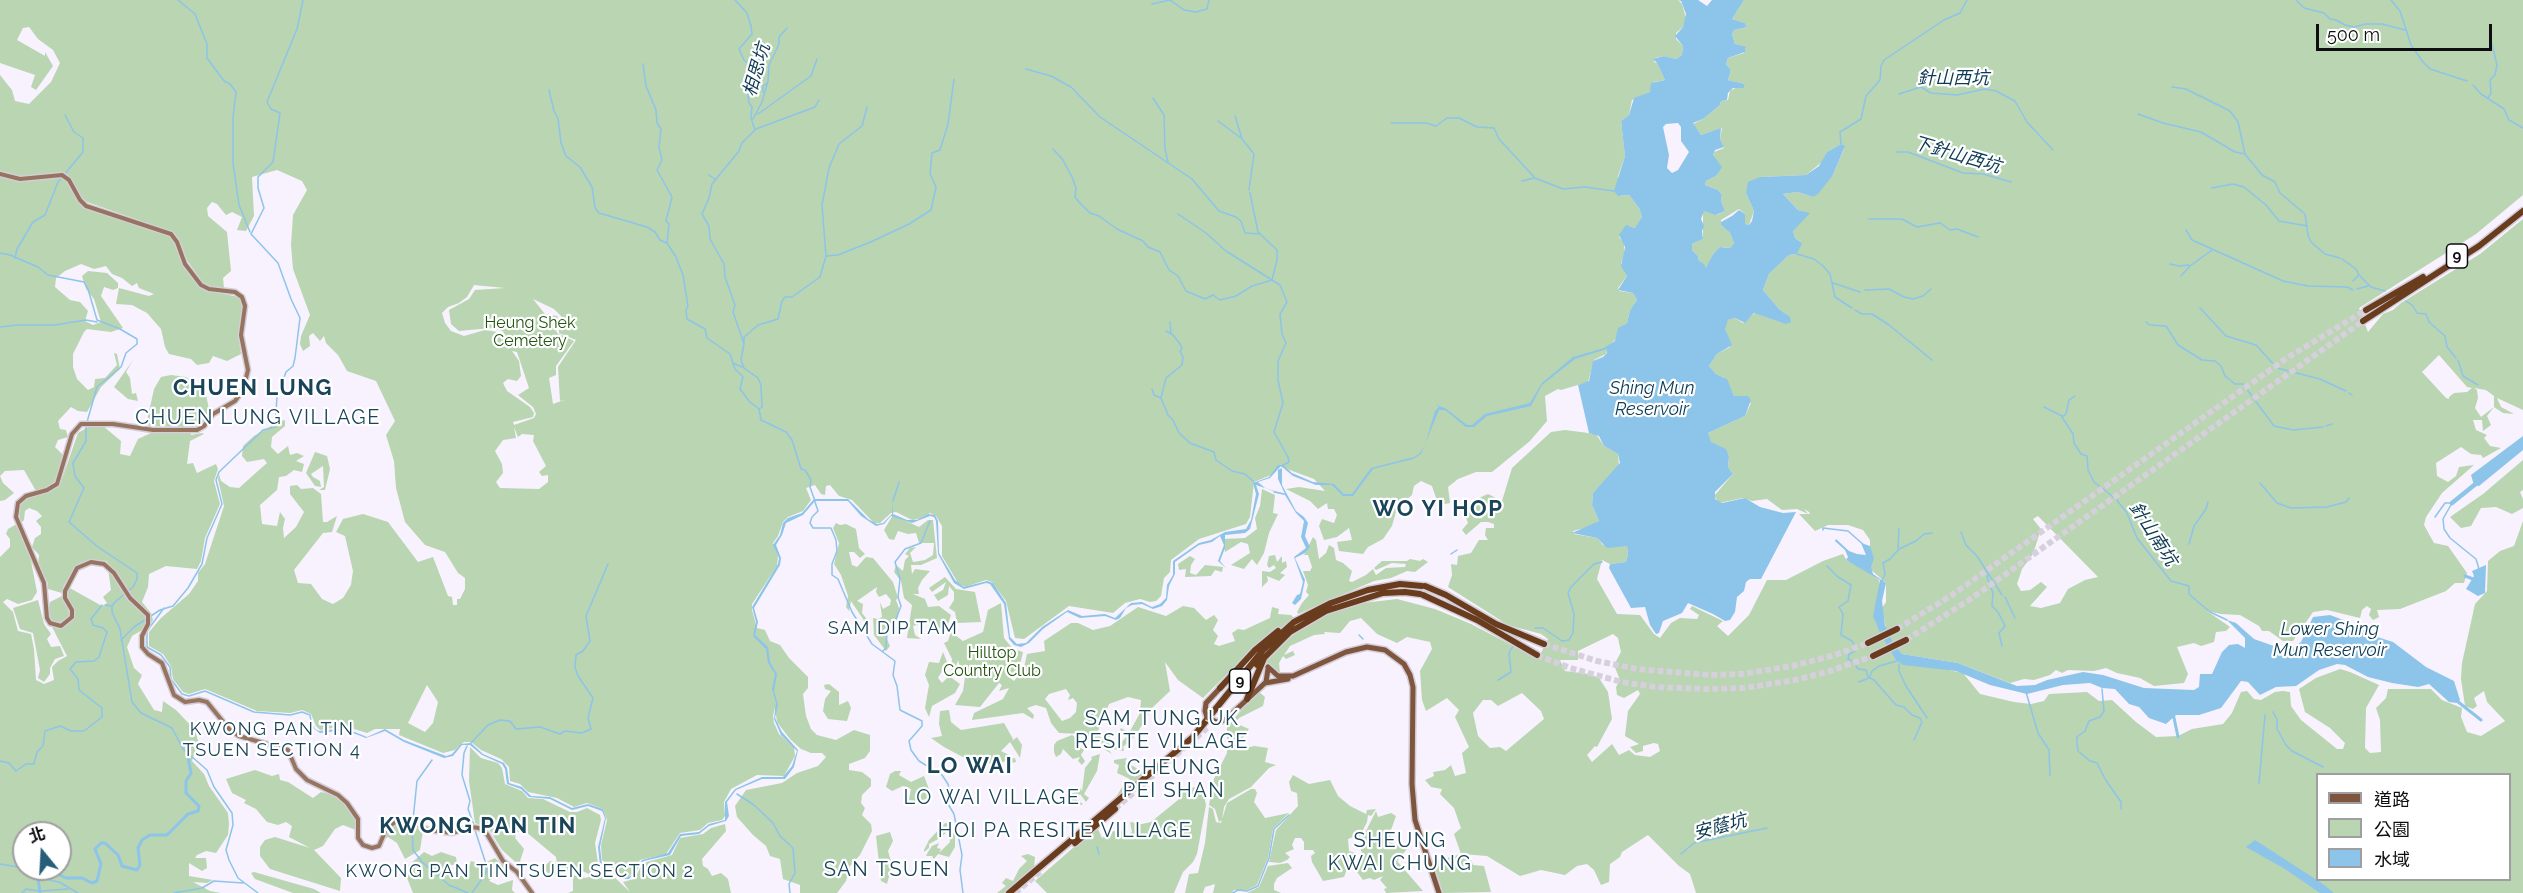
<!DOCTYPE html>
<html>
<head>
<meta charset="utf-8">
<style>
  body { margin:0 }
  #map { position:relative; width:2523px; height:893px; overflow:hidden; background:#f8f2fe; font-family:Raleway,"Noto Sans TC",sans-serif }
  canvas { display:block }
  .legend { position:absolute; left:2316px; top:773px; width:195px; height:108px; box-sizing:border-box; background:#fff; border:2px solid #9f9ea0; margin:0; padding:8px 10px; list-style:none; font-size:18px; color:#100d12 }
  .legend li { display:flex; align-items:center; gap:12px; height:30px }
  .legend b { width:30px; border:2px solid #9f9ea0 }
  .north { position:absolute; left:12px; top:821px; width:60px; height:60px; box-sizing:border-box; background:#fff; border:2px solid #9f9ea0; border-radius:50%; rotate:342deg; font-size:16px; font-weight:700; line-height:24px; text-align:center; color:#100d12 }
  .north::after { content:''; display:block; margin:auto; width:21px; height:27px; background:#285d79; clip-path:polygon(50% 0,100% 100%,50% 72%,0 100%) }
  .scale { position:absolute; left:2316px; top:24px; width:176px; height:27px; box-sizing:border-box; border:3px solid #100d12; border-top:0; padding-left:8px; font-size:18px; line-height:21px; white-space:nowrap; color:#100d12; -webkit-text-stroke:4px #fff; paint-order:stroke }
</style>
</head>
<body>
<div id="map">
<canvas width="2523" height="893"></canvas>
<ul class="legend">
<li><b style="height:8px;background:#7f563d"></b>道路</li>
<li><b style="height:16px;background:#b9d5b1"></b>公園</li>
<li><b style="height:16px;background:#8dc4e9"></b>水域</li>
</ul>
<div class="north">北</div>
<div class="scale">500 m</div>
</div>
<script>
const ctx = document.querySelector('canvas').getContext('2d');
ctx.lineJoin = 'round';
function paint(path, color) { ctx.fillStyle = color; ctx.fill(path, 'evenodd'); }
const poly = rows => new Path2D(rows.map(r => 'M' + r).join(''));
function strokePath(path, color, width, dash) { ctx.strokeStyle = color; ctx.lineWidth = width; ctx.lineCap = dash ? 'butt' : 'round'; ctx.setLineDash(dash || []); ctx.stroke(path); }
function write(font, color, halo, rows, align = 'center') {
  ctx.font = font + ' Raleway,"Noto Sans TC",sans-serif'; ctx.lineWidth = 4.5; ctx.setLineDash([]); ctx.textBaseline = 'middle'; ctx.strokeStyle = halo; ctx.fillStyle = color; for (const [text, x, y, turn = 0] of rows) {
    ctx.save(); ctx.translate(x, y); ctx.rotate((+turn || 0) * Math.PI / 180); ctx.textAlign = isNaN(turn) ? turn : align; if (halo) ctx.strokeText(text, 0, 0); ctx.fillText(text, 0, 0); ctx.restore();
  }
}
paint(poly([
  [0,0,1678,0,1682,4,1686,18,1683,27,1676,33,1676,39,1683,46,1682,55,1676,59,1664,56,1655,58,1654,62,1657,63,1665,80,1654,82,1650,92,1632,100,1629,115,1621,121,1625,156,1618,176,1620,196,1629,195,1639,208,1642,217,1638,225,1635,228,1629,226,1619,237,1624,243,1624,255,1621,263,1627,276,1618,288,1619,291,1633,293,1637,300,1630,310,1627,323,1620,327,1617,338,1609,346,1606,354,1594,360,1588,382,1561,390,1558,389,1545,396,1547,421,1530,441,1492,472,1476,472,1458,479,1448,487,1450,503,1445,504,1436,498,1432,486,1421,481,1414,486,1412,495,1397,508,1392,526,1383,539,1368,547,1363,554,1339,551,1337,542,1352,540,1349,528,1337,537,1324,540,1319,526,1322,519,1334,523,1337,515,1334,509,1328,509,1327,503,1318,509,1310,501,1286,489,1299,487,1325,491,1314,479,1279,466,1271,475,1254,482,1250,517,1246,524,1199,539,1171,560,1170,572,1164,578,1161,596,1156,601,1150,602,1140,599,1125,603,1113,613,1069,606,1024,639,1015,638,1006,601,992,582,986,580,965,587,958,583,942,556,942,526,936,516,930,513,919,519,912,520,896,512,891,513,880,523,874,523,852,500,839,496,830,485,826,486,825,495,821,494,815,485,806,488,811,500,803,511,788,517,783,522,778,536,773,543,778,556,777,566,752,604,752,610,757,628,765,630,770,641,780,645,789,658,808,677,808,688,803,694,806,716,811,729,817,735,836,740,854,730,870,735,870,751,865,758,849,764,849,770,862,772,871,779,871,786,862,795,861,803,865,808,862,815,871,824,872,831,860,855,850,866,846,881,837,893,800,893,800,885,783,879,780,859,770,856,766,846,753,835,737,817,735,806,746,790,782,783,797,773,818,766,826,757,822,753,811,753,801,749,790,739,777,722,775,708,773,716,774,723,779,734,794,747,795,756,784,776,757,775,731,789,724,802,725,816,722,820,708,823,700,830,680,833,666,854,640,860,633,873,627,878,622,878,602,860,601,845,607,820,603,809,587,803,574,807,557,798,528,792,520,784,510,781,509,767,501,759,481,750,471,742,464,742,455,750,443,753,399,735,400,729,375,729,367,733,344,726,320,730,316,726,311,714,302,710,290,713,257,711,205,689,189,694,183,692,173,679,171,666,163,654,149,646,149,632,161,618,189,594,198,581,198,573,205,564,224,506,218,479,219,474,221,481,230,487,239,488,259,470,267,463,264,459,247,462,242,456,243,446,254,436,278,422,285,420,285,426,272,437,271,447,278,454,288,446,290,455,297,453,304,456,296,461,304,464,302,472,294,470,286,476,279,477,277,490,260,505,262,524,277,526,280,512,285,519,283,528,284,538,296,527,304,512,290,494,290,486,297,485,301,489,313,488,321,494,323,522,327,522,337,516,332,532,323,533,294,570,298,583,311,584,322,599,333,604,343,598,351,585,353,571,345,536,336,532,343,519,363,514,388,522,418,562,433,557,448,596,452,597,453,605,457,605,457,599,460,599,465,589,465,578,458,573,445,552,425,545,405,522,396,488,394,461,386,435,395,421,376,381,347,371,338,355,326,343,324,336,320,341,313,333,309,336,310,346,303,351,300,344,301,336,310,315,293,269,291,245,293,215,307,190,302,181,277,170,252,177,254,216,246,231,237,230,242,217,232,212,226,215,217,204,212,202,207,208,208,216,227,232,231,271,223,278,224,288,209,287,203,283,187,260,179,239,173,232,87,202,80,196,71,178,64,172,20,177,0,171,0,75,12,90,15,101,29,104,51,82,60,63,53,50,38,39,29,27,23,28,17,40,45,56,45,52,53,66,36,90,31,87,35,75,0,63],
  [474,285,505,288,475,290,469,299,449,310,451,324,459,331,491,328,503,331,509,349,507,348,503,337,497,332,485,330,464,336,451,331,445,323,442,313,448,307,459,303,467,297],
  [533,299,554,309,561,316,563,323,559,327,559,333,576,340,558,367,560,401,564,400,553,404,549,378,556,375,556,366,574,341,557,333,555,326,561,323,557,316,545,314],
  [512,351,517,352,529,388,518,395,533,407,536,414,534,418,514,425,513,422,533,417,534,413,530,407,507,391,503,383,508,379,517,381,521,376,519,361],
  [514,427,518,437,522,434,534,435,533,441,546,466,539,472,542,476,548,475,548,482,539,489,500,488,496,482,503,473,502,464,495,451,503,440,516,438],
  [427,685,438,702,433,723,425,732,408,723],
  [1744,0,2523,0,2523,195,2476,234,2359,308,2368,332,2383,314,2393,310,2401,303,2480,254,2523,219,2523,410,2497,398,2501,407,2514,414,2503,413,2494,407,2487,416,2491,425,2483,431,2482,420,2473,420,2476,430,2487,435,2484,438,2490,446,2501,448,2483,458,2481,455,2471,454,2461,447,2436,463,2437,476,2448,482,2456,476,2459,467,2474,465,2442,493,2426,517,2424,525,2434,543,2448,546,2467,573,2464,583,2455,583,2446,591,2400,609,2377,610,2379,617,2373,620,2369,615,2371,609,2367,606,2362,610,2360,618,2327,610,2313,612,2293,641,2283,641,2269,631,2262,631,2259,626,2240,615,2221,614,2207,611,2230,627,2226,631,2216,632,2214,642,2201,646,2194,643,2177,647,2188,674,2184,683,2154,686,2140,678,2117,673,2106,668,2094,671,2068,670,2062,673,2056,670,2050,675,2034,680,2024,679,2010,683,1958,663,1902,654,1893,643,1887,632,1882,608,1886,602,1886,583,1869,568,1870,562,1874,558,1870,550,1870,540,1863,530,1848,525,1828,525,1815,531,1799,514,1810,514,1809,512,1804,509,1808,514,1797,509,1782,510,1767,499,1752,501,1743,498,1719,503,1714,496,1733,474,1728,467,1729,457,1710,442,1708,433,1745,416,1751,403,1740,396,1734,396,1725,378,1716,374,1709,366,1717,354,1730,347,1724,326,1728,320,1735,318,1743,323,1755,313,1781,322,1787,315,1779,309,1763,290,1769,274,1789,255,1797,254,1801,242,1795,238,1793,231,1805,212,1798,210,1783,194,1798,192,1813,197,1833,175,1844,149,1841,144,1827,152,1822,162,1806,175,1760,177,1746,193,1754,211,1749,225,1745,224,1745,214,1739,209,1721,220,1721,225,1730,233,1734,243,1730,248,1721,247,1713,254,1707,269,1699,261,1698,256,1692,250,1692,244,1703,239,1703,212,1706,210,1717,215,1725,211,1721,201,1722,195,1718,190,1705,185,1706,181,1716,176,1721,167,1713,156,1714,152,1724,148,1720,139,1722,128,1701,135,1693,124,1703,119,1720,105,1721,101,1728,100,1730,91,1737,87,1744,88,1745,84,1728,80,1731,70,1726,64,1728,58,1744,53,1746,48,1735,44,1732,34,1734,30,1747,27,1745,23,1732,19],
  [2439,355,2467,387,2472,388,2467,392,2454,393,2449,397,2449,399,2446,398,2422,372],
  [2474,388,2486,390,2494,396,2494,407,2481,417,2475,408,2478,398,2477,390],
  [2038,516,2098,577,2085,580,2068,589,2060,603,2041,608,2030,606,2047,587,2041,582,2030,590,2021,591,2017,584,2022,569,2033,554,2041,529,2033,519],
  [0,176,20,181,61,176,68,181,81,204,171,236,181,259,200,286,208,291,239,297,242,299,244,308,238,334,241,354,227,361,213,356,209,363,197,365,191,359,169,354,165,347,161,329,147,313,132,305,116,304,119,288,149,296,154,294,139,288,137,283,132,286,122,278,112,274,106,266,94,269,81,264,65,271,56,278,55,287,70,300,80,302,88,311,85,321,93,325,101,322,94,299,86,289,82,276,88,271,107,273,118,283,118,288,113,290,104,287,101,296,123,328,111,332,87,329,84,332,73,354,73,367,77,379,88,390,94,387,95,379,105,378,117,365,114,353,117,354,120,369,101,387,87,412,78,411,71,407,58,421,60,429,66,430,68,437,58,440,55,447,63,455,58,479,53,485,36,491,24,470,5,471,0,476,3,483,14,493,5,500,0,501],
  [133,360,126,372,130,378,132,394,136,393,138,401,128,399,114,387],
  [171,375,186,377,199,386,206,395,209,409,204,423,195,427,149,426,147,421,154,389,161,377],
  [91,425,103,426,121,441,120,454,130,456,138,439,151,433,190,431,191,435,202,433,204,434,190,441,187,464,193,463,197,473,216,464,218,469,214,481,220,504,205,538,201,561,197,569,166,566,149,574,148,587,142,602,151,613,153,620,149,626,132,636,127,647,134,668,142,675,138,684,154,710,162,712,163,701,176,710,195,730,198,741,192,761,204,774,209,786,228,813,229,824,228,835,216,853,206,851,197,855,195,858,206,858,207,868,202,871,189,863,189,876,213,880,207,883,193,882,210,891,221,893,0,893,0,557,10,547,10,539,6,534,8,529,15,525,19,527,30,556,37,592,32,600,18,604,7,599,3,602,13,612,18,631,31,634,34,649,36,680,44,684,54,680,52,667,58,661,67,656,52,627,62,628,73,618,73,609,67,595,68,587,102,606,107,603,103,597,111,590,107,561,91,560,77,565,64,585,62,593,48,589,48,583,38,567,39,555,32,547,35,538,41,534,41,527,36,521,42,516,37,511,29,508,25,511,24,520,22,522,20,520,20,504,29,496,53,490,61,482,78,433],
  [24,833,60,833,60,869,24,869],
  [1565,430,1596,434,1604,446,1618,454,1619,466,1593,493,1592,505,1599,521,1588,527,1573,531,1574,534,1597,538,1603,545,1627,546,1628,554,1626,562,1610,564,1602,560,1597,579,1617,614,1640,615,1654,634,1660,638,1671,623,1680,618,1697,619,1699,615,1690,609,1692,606,1723,621,1717,626,1728,636,1749,615,1767,580,1786,580,1823,561,1843,554,1847,561,1859,565,1879,580,1880,588,1875,621,1895,659,1963,673,1980,694,2014,702,2031,704,2044,701,2049,694,2087,692,2099,701,2112,700,2136,722,2156,737,2178,736,2192,729,2223,724,2232,713,2241,692,2247,691,2254,699,2261,700,2275,692,2283,691,2290,692,2291,706,2301,720,2337,749,2343,749,2345,743,2330,728,2305,712,2299,689,2316,678,2340,669,2350,672,2379,685,2366,708,2365,748,2370,753,2381,752,2380,720,2376,708,2386,698,2388,689,2431,689,2442,700,2462,708,2461,717,2467,732,2481,736,2505,721,2487,702,2484,691,2474,698,2477,706,2473,709,2465,706,2461,679,2462,663,2475,604,2487,591,2488,561,2500,551,2514,546,2523,521,2523,893,1696,893,1690,874,1679,866,1648,835,1622,852,1620,857,1610,864,1609,882,1601,885,1594,870,1587,864,1577,866,1565,875,1541,870,1520,876,1487,856,1462,854,1465,859,1471,860,1473,865,1484,866,1491,892,1443,893,1433,862,1461,854,1454,834,1461,828,1454,808,1440,794,1442,789,1431,787,1425,780,1434,776,1433,772,1445,770,1451,765,1455,776,1466,773,1462,753,1469,747,1455,717,1459,710,1447,698,1426,711,1422,700,1420,671,1432,649,1430,642,1407,637,1397,643,1377,634,1361,618,1350,621,1340,633,1324,632,1325,634,1314,635,1290,646,1284,655,1293,651,1295,655,1286,659,1283,656,1279,663,1280,673,1287,676,1281,676,1272,670,1265,661,1282,639,1317,618,1355,604,1397,599,1435,609,1471,624,1538,659,1548,639,1541,634,1508,625,1448,587,1452,575,1451,564,1457,565,1458,556,1471,553,1479,540,1488,540,1485,535,1486,528,1494,528,1494,524,1488,522,1481,522,1466,535,1462,530,1468,523,1465,515,1481,497,1488,494,1502,501,1512,468,1551,432],
  [1613,634,1618,638,1621,652,1614,665,1620,680,1616,687,1617,695,1624,698,1638,690,1640,694,1628,711,1625,736,1639,744,1630,747,1636,753,1643,751,1643,746,1654,743,1658,744,1660,751,1650,757,1635,755,1629,750,1619,755,1612,744,1592,762,1587,755,1595,746,1597,747,1612,719,1608,692,1599,678,1589,674,1565,671,1560,660,1578,660,1578,651],
  [1522,693,1541,711,1544,719,1506,751,1500,747,1490,748,1478,736,1473,713,1483,700,1491,700,1498,706],
  [2318,774,2510,774,2510,880,2318,880],
  [315,452,327,456,330,469,325,490,319,490,324,487,323,466,311,474,313,477,320,481,321,487,315,486,306,473],
  [2523,460,2523,490,2520,492,2523,499,2523,508,2512,514,2496,507,2481,508,2471,526,2461,528,2450,517,2483,494],
  [1262,489,1275,495,1273,513,1278,514,1269,533,1264,553,1257,565,1252,559,1244,569,1231,565,1250,553,1248,544,1241,542,1225,552,1223,539,1245,538,1257,529,1255,518,1260,506],
  [893,515,919,527,928,520,933,520,937,558,921,565,911,565,912,574,915,569,930,571,922,580,918,588,919,594,913,594,925,599,928,607,939,606,951,615,947,627,932,629,932,623,923,621,921,624,913,626,915,635,921,639,907,638,912,605,904,598,901,581,894,572,896,565,903,571,905,560,909,556,905,554,910,548,916,547,910,553,913,562,925,560,933,555,934,543,919,543,916,533,908,534,898,531,894,540,889,539,884,530],
  [836,523,840,525,846,524,856,529,859,548,865,554,860,558,854,552,849,552,852,565,857,567,866,557,873,558,893,582,898,598,896,600,899,608,898,617,894,624,883,630,890,646,886,651,874,635,873,618,878,619,882,617,880,602,883,609,890,605,891,600,886,594,879,597,876,592,877,587,857,601,863,604,862,613,869,622,869,628,851,601,849,611,846,607,848,596,841,575,834,564,839,543,833,528],
  [1313,537,1316,540,1319,559,1326,553,1329,545,1334,548,1336,560,1343,563,1352,571,1349,581,1352,582,1366,575,1373,569,1376,575,1386,568,1405,567,1406,564,1392,563,1376,570,1374,568,1382,561,1407,561,1410,559,1420,561,1423,559,1428,562,1415,572,1407,571,1391,578,1374,581,1298,614,1297,612,1302,603,1309,595,1306,592,1308,585,1303,571,1310,571,1312,567,1308,555,1304,555],
  [1275,555,1277,562,1282,556,1282,563,1286,561,1287,567,1280,573,1285,575,1279,581,1267,576,1268,581,1262,587,1262,571,1270,572,1276,568,1274,565,1269,568,1267,565,1269,556],
  [1190,556,1195,559,1191,565,1190,573,1196,575,1205,565,1223,567,1222,572,1215,570,1211,576,1185,577,1186,569,1179,570,1178,564],
  [945,577,956,589,975,592,981,622,957,623,955,612,949,608,954,600,954,592,949,586,948,595,938,601,934,595,943,590,946,582,932,592,929,588],
  [62,596,70,614,65,622,54,623,49,617,49,606,50,602],
  [38,600,44,624,51,634,47,639,51,647,60,646,64,656,55,659,50,668,50,674,44,682,38,678,40,670,33,633,20,629,13,608],
  [1001,603,1004,638,1013,649,1023,652,1020,665,1010,678,1014,681,1024,668,1027,654,1045,651,1044,641,1071,623,1078,623,1093,630,1110,626,1138,607,1166,616,1183,606,1194,608,1206,620,1214,615,1218,620,1213,630,1218,636,1214,644,1219,646,1235,641,1232,633,1238,629,1244,630,1270,618,1272,607,1279,609,1278,614,1291,615,1294,618,1245,656,1203,698,1178,680,1165,662,1170,691,1152,708,1136,735,1123,747,1124,751,1107,748,1112,754,1104,749,1101,742,1082,734,1059,733,1051,723,1046,708,1036,705,1027,708,1034,715,1033,719,1023,713,972,720,974,713,1003,699,1009,688,999,691,1002,685,999,683,980,707,955,705,963,691,966,670,961,671,958,660,955,669,951,670,952,659,944,643,948,641,951,632,963,641,983,632,988,610],
  [1066,689,1070,695,1068,700,1073,698,1077,703,1076,712,1070,718,1062,721,1045,699,1049,694],
  [1128,697,1141,700,1140,713,1129,733,1121,728,1120,730,1127,736,1120,744,1114,744,1114,741,1107,742,1106,740,1111,736,1108,734,1102,741,1098,731,1109,704],
  [943,652,947,662,938,678,942,683,949,676,960,684,955,693,932,706,929,717,925,708,929,685,925,675,929,662,939,663],
  [829,684,839,692,839,705,848,701,851,708,847,721,828,719,823,711,825,699,831,691,825,689,824,685],
  [1258,691,1265,697,1263,706,1239,718,1235,723,1249,729,1240,743,1242,749,1254,746,1268,748,1265,762,1276,765,1269,768,1251,787,1229,799,1224,807,1222,820,1219,822,1215,809,1209,805,1214,779,1227,753,1227,727],
  [949,710,951,722,961,730,1004,723,1013,739,1012,741,1017,737,1022,745,1020,758,1010,742,1001,751,1009,755,1006,760,1015,758,1016,762,1007,764,1006,761,997,764,972,762,944,747,931,738,942,736,939,724,940,711],
  [1072,735,1078,739,1078,746,1084,750,1081,755,1085,761,1082,765,1078,761,1080,757,1073,759,1063,749,1061,754,1056,757,1054,752,1054,745,1057,741],
  [470,747,481,758,498,763,502,768,505,784,522,791,528,798,543,799,570,812,577,812,587,808,600,815,601,820,595,843,599,869,589,874,578,869,572,869,551,876,543,868,550,861,557,863,556,857,525,831,517,832,515,838,524,849,520,861,526,865,521,867,502,850,489,829,475,823,469,781],
  [1100,754,1097,771,1084,794,1089,798,1086,802,1080,794,1076,799,1083,804,1081,805,1073,803,1064,804,1067,793,1071,794,1080,788,1082,791,1085,768,1092,759,1091,757],
  [1127,758,1125,762,1144,772,1142,777,1117,799,1116,797,1124,784,1130,779,1117,773,1119,765,1114,763,1114,760],
  [255,770,272,776,279,774,280,780,288,782,313,798,321,792,334,795,344,803,354,815,357,822,356,830,343,825,335,829,323,846,314,850,341,878,340,891,270,869,260,856,260,847,265,840,275,837,310,848,289,837,292,826,286,822,278,825,267,822,256,809,244,803,246,800,232,793,226,779],
  [895,771,901,771,899,775,911,782,924,776,929,789,929,798,916,802,909,800,911,789,903,786,892,791,886,787,890,774],
  [1293,775,1309,784,1330,780,1338,796,1350,806,1366,814,1367,810,1376,809,1371,816,1368,815,1367,822,1359,838,1353,837,1348,839,1349,851,1355,853,1354,858,1345,868,1347,869,1344,877,1323,881,1312,862,1311,856,1315,853,1313,850,1304,850,1304,842,1301,838,1295,838,1292,845,1294,849,1285,853,1290,857,1287,860,1280,863,1269,862,1276,830,1298,806,1297,793,1291,791,1289,782],
  [1195,787,1204,796,1206,805,1197,854,1193,862,1183,872,1174,893,1047,893,1035,881,1097,827,1102,838,1113,831,1119,832,1124,828,1128,832,1121,838,1126,838,1132,832,1130,822,1142,824,1151,822,1178,800,1179,795,1185,790],
  [1251,789,1255,789,1257,793,1254,802,1265,818,1289,813,1273,829,1268,858,1257,885,1247,890,1234,890,1232,893,1213,893,1215,884,1205,887,1203,893,1185,893,1189,874,1198,873,1205,843,1209,807,1213,809,1216,822,1221,823,1227,803],
  [1376,811,1378,817,1391,813,1396,816,1391,830,1390,842,1407,849,1397,861,1423,891,1386,893,1384,889,1387,888,1380,880,1383,876,1374,880,1370,878,1363,880,1357,872,1358,865,1362,864,1359,857,1362,853,1360,848,1361,841],
  [399,822,407,822,423,831,420,850,405,859,397,843,388,837,385,839,389,828],
  [945,823,949,824,949,828,955,831,955,847,949,857,938,854,934,859,932,856,926,856,928,852,932,846,939,843,937,848,941,849,939,853,950,842,949,829,942,837,929,844,929,848,924,852,924,850,929,840],
  [725,824,726,831,702,859,703,866,708,869,712,876,721,873,728,879,731,893,568,893,573,891,573,875,586,878,601,872,612,875,630,892,623,882,634,879,643,863,672,855,680,838,703,834,711,828],
  [890,832,893,841,888,851,892,865,887,884,881,881,876,836],
  [424,852,432,856,441,852,456,857,457,864,446,866,449,873,459,877,466,874,471,861,482,864,495,858,508,870,495,875,489,881,498,885,513,880,512,890,515,893,413,893,405,873,408,866],
  [1028,854,1035,857,1034,868,1004,893,997,893,1006,886,1002,883,1006,878,1013,881,1019,869,1027,861,1021,856],
  [1288,863,1292,868,1277,878,1274,884,1274,890,1281,893,1235,893,1247,893,1259,887,1268,866],
  [254,872,314,889,321,893,293,893,255,879,251,873]
]), '#b9d5b1');
paint(poly([
  [1678,0,1698,0,1707,6,1712,0,1744,0,1732,19,1745,23,1747,27,1734,30,1732,34,1735,44,1746,47,1745,52,1728,58,1726,64,1731,70,1728,80,1745,84,1744,88,1733,88,1728,93,1727,100,1721,101,1720,105,1703,119,1693,123,1701,135,1721,128,1720,139,1724,147,1715,150,1713,155,1722,167,1716,176,1706,181,1705,185,1718,190,1722,195,1721,201,1725,211,1716,215,1704,211,1701,219,1704,226,1702,231,1703,239,1692,244,1692,250,1698,256,1699,261,1704,264,1706,268,1713,254,1720,247,1730,248,1734,243,1730,233,1721,225,1721,222,1732,216,1739,210,1745,214,1745,224,1749,225,1752,221,1754,211,1746,193,1748,182,1760,177,1806,175,1819,166,1827,152,1841,144,1845,146,1833,175,1818,194,1813,197,1798,192,1783,194,1798,210,1810,213,1793,231,1795,238,1802,243,1797,254,1789,255,1769,274,1763,290,1779,309,1790,317,1791,322,1786,324,1754,313,1745,323,1735,318,1728,320,1725,329,1732,345,1717,354,1709,366,1716,374,1727,379,1734,396,1748,396,1751,400,1745,416,1708,433,1711,442,1726,449,1729,457,1728,467,1733,474,1715,492,1715,499,1722,503,1745,498,1760,507,1783,513,1796,512,1761,579,1750,579,1746,582,1744,591,1737,597,1735,612,1730,620,1725,621,1713,614,1688,603,1682,613,1663,621,1659,633,1656,634,1650,625,1645,607,1631,608,1609,568,1610,564,1626,562,1628,554,1627,546,1607,548,1597,538,1572,533,1599,521,1592,505,1593,493,1620,463,1618,454,1604,446,1599,436,1589,433,1578,385,1589,381,1593,361,1603,357,1607,353,1607,349,1575,359,1542,385,1531,406,1487,416,1474,427,1466,427,1445,410,1439,410,1421,454,1413,459,1373,469,1353,496,1343,496,1332,485,1316,485,1293,476,1281,466,1270,478,1258,482,1265,488,1285,494,1278,479,1278,470,1282,468,1282,485,1296,511,1304,517,1308,523,1305,536,1310,547,1305,553,1295,558,1305,580,1301,599,1295,605,1292,603,1297,595,1300,594,1303,582,1294,557,1306,548,1301,537,1304,521,1296,513,1285,495,1256,485,1259,494,1250,529,1245,533,1225,535,1225,548,1220,561,1226,568,1218,561,1224,545,1220,536,1212,542,1199,545,1175,562,1175,574,1169,586,1167,600,1162,606,1153,609,1142,604,1132,605,1126,608,1120,618,1116,620,1105,616,1080,618,1067,612,1043,629,1029,643,1021,647,1014,645,1009,639,1004,604,990,584,986,583,964,589,954,583,938,554,936,521,934,517,930,516,912,523,891,516,884,524,876,526,861,516,848,501,815,501,803,515,786,523,782,535,776,545,781,558,780,565,754,608,758,622,755,635,768,647,770,662,777,674,774,691,778,705,775,718,782,732,798,750,794,767,785,779,762,779,736,790,727,802,729,816,726,821,709,826,699,834,681,836,670,855,644,861,629,879,621,879,613,873,604,871,600,866,598,847,605,818,602,811,588,806,572,810,550,799,529,797,521,789,507,784,505,769,502,764,482,755,470,745,462,745,453,756,444,758,404,742,385,731,366,738,345,730,320,733,313,728,310,718,315,729,319,731,345,728,367,737,385,729,404,740,446,756,452,754,461,744,471,743,483,754,504,763,507,768,509,783,522,787,531,796,550,797,572,808,588,804,603,809,606,818,600,847,602,865,605,869,626,878,632,875,642,860,668,853,680,834,699,832,709,824,725,820,725,802,735,789,762,777,783,777,792,766,797,751,781,735,774,719,776,703,772,689,775,674,768,663,766,649,753,636,756,622,752,607,778,564,779,558,773,545,780,535,783,523,788,518,802,513,814,499,848,499,868,519,877,524,883,523,892,514,893,500,893,514,907,520,917,520,928,514,935,515,938,521,939,553,955,580,964,587,987,581,993,583,1006,603,1010,637,1017,644,1026,643,1042,627,1068,610,1082,616,1105,614,1115,618,1131,603,1142,602,1152,607,1160,604,1166,598,1167,585,1173,575,1173,561,1199,543,1211,540,1225,532,1246,529,1251,520,1256,494,1253,483,1269,477,1278,465,1283,465,1292,473,1313,482,1334,484,1344,494,1352,494,1371,468,1414,457,1420,453,1425,445,1435,411,1439,407,1436,405,1445,408,1467,425,1472,425,1485,414,1530,403,1542,383,1573,357,1604,348,1615,341,1618,328,1627,323,1630,310,1637,300,1633,293,1618,290,1627,276,1621,266,1625,247,1619,235,1626,225,1635,228,1642,217,1639,208,1629,195,1618,196,1614,191,1625,156,1621,121,1629,115,1634,98,1650,92,1651,83,1665,80,1657,63,1653,59,1664,56,1676,59,1682,55,1683,46,1675,36,1683,27,1686,14,1681,1],
  [1678,123,1681,127,1681,141,1689,152,1678,170,1672,173,1667,168,1669,155,1663,127,1666,124],
  [2523,436,2523,450,2479,486,2474,485,2471,475],
  [1836,539,1849,551,1857,554,1866,555,1861,543,1870,546,1874,558,1871,567,1873,574,1886,583,1882,601,1885,625,1893,643,1902,654,1958,663,2017,686,2035,685,2047,680,2083,672,2103,675,2144,688,2194,690,2199,687,2200,674,2212,674,2222,652,2229,645,2238,644,2245,648,2245,638,2227,620,2236,623,2254,639,2288,651,2301,642,2313,617,2330,615,2351,623,2368,634,2393,642,2426,667,2454,681,2460,700,2457,703,2449,702,2429,684,2418,687,2392,683,2368,677,2345,665,2337,664,2319,670,2296,686,2276,687,2260,695,2248,682,2241,681,2221,708,2199,715,2176,715,2166,724,2149,718,2139,707,2129,704,2115,689,2102,688,2090,683,2063,685,2027,694,1990,685,1956,671,1903,665,1895,659,1880,633,1873,616,1880,580,1846,560,1848,557,1845,550,1835,541],
  [2486,565,2485,593,2478,596,2466,589,2474,576,2472,571],
  [2255,840,2323,884,2334,893,2320,893,2285,869,2246,847]
]), '#8dc4e9');
strokePath(poly([
  [178,0,195,14,207,44,207,58,224,81,230,84,236,92,233,118,233,163,239,205,250,232],
  [735,0,747,13,751,26,752,34,739,49,744,60,751,66,747,88,749,103,752,107,751,118,755,130,742,143,739,151,712,184,709,198,702,214,709,226,710,239,724,264,725,277,735,305,733,312,744,344,741,360,744,368,758,378,761,385,762,407,759,409,761,420,786,432,792,440,801,469,805,470,811,480,810,487,815,501],
  [2296,0,2304,8,2324,13,2330,19,2336,20,2345,25,2354,27,2366,24,2382,24,2405,30],
  [2391,0,2400,11,2411,45,2423,62,2430,69,2467,81],
  [1152,4,1170,0,1184,10,1196,12,1207,9,1209,0],
  [643,64,646,86,656,110,657,123,661,129,659,147,662,160,657,170,672,197,666,221,669,224,667,243,676,257,683,275,688,306,686,310],
  [1026,69,1051,76,1071,87,1100,117,1192,179,1219,211,1236,217,1241,221,1245,233,1260,234],
  [2473,85,2481,94,2504,109,2509,120,2523,128],
  [2172,87,2186,89,2230,111,2238,122,2245,154],
  [549,90,554,111,558,118,561,143,566,156,580,167,592,187,595,208,599,213,647,227,655,232,660,240,667,243],
  [763,92,763,86,766,84],
  [1899,94,1921,87,1931,93,1957,95,1985,89,1996,91,2015,101,2027,122,2053,150],
  [1153,98,1164,115,1165,149,1168,162],
  [2488,98,2491,93,2490,80,2495,75,2497,65,2492,44],
  [758,114,811,76,817,59],
  [2138,114,2163,123,2201,132,2235,152,2245,154,2262,175,2275,182,2280,193,2305,214,2308,235,2311,242,2325,254,2340,258],
  [1235,116,1242,139,1254,154,1249,190],
  [753,119,762,102,768,81,769,65,779,44,779,37,787,28],
  [1218,121,1241,138],
  [1391,123,1426,123,1436,126,1447,118,1459,118,1477,127,1494,128,1499,139,1535,178,1563,189,1585,187,1614,191],
  [756,129,815,107,819,100],
  [1841,144,1840,132,1861,119,1866,96,1880,80,1881,66,1884,60,1944,20,1960,13,1967,0],
  [1053,149,1063,160,1072,177,1076,188,1075,197,1079,202,1090,213,1099,216,1117,229,1143,241,1148,247,1160,252,1169,270,1178,276,1186,291,1205,299,1213,295,1220,300,1236,296,1252,286,1272,280,1280,285,1287,302,1280,314,1282,334,1286,343,1278,361,1278,380,1283,403,1274,432,1288,457,1289,462,1283,465],
  [1896,152,1908,152,1963,173,1983,174,2011,182],
  [709,175,716,180],
  [1522,181,1534,178],
  [2212,188,2233,184,2244,187,2266,205,2279,221,2307,226],
  [1178,214,1206,233,1226,251,1272,280,1277,260,1277,250,1258,232,1250,193],
  [1869,219,1902,219,1917,227,1940,223,1950,230,1957,229,1978,237],
  [2186,230,2192,240,2283,281,2308,286,2347,287,2353,290],
  [0,253,10,255,38,267,48,275,84,282,88,289,97,320,120,329,137,339,137,344,126,353,121,367,97,387,87,422],
  [1797,254,1814,259,1823,266,1830,274,1835,297,1852,308],
  [826,256,822,205,829,168,839,144,862,126,867,107],
  [15,258,17,249,33,222,45,215,58,182,83,152,83,138,74,132,65,115],
  [2342,259,2356,269,2359,275,2371,287,2385,291],
  [2170,264,2179,266,2189,265],
  [2181,276,2190,266,2212,250],
  [2353,281,2358,276],
  [1833,283,1860,292],
  [2357,289,2368,286],
  [1865,290,1889,289,1904,297,1913,299,1923,296,1931,289],
  [2406,301,2413,306,2417,313,2426,314,2429,322,2445,336,2447,347,2456,358],
  [2200,308,2226,336,2256,345,2277,368,2320,379,2346,391],
  [686,310,687,319,705,329,707,338,730,354,733,363,742,367],
  [1855,310,1862,314,1872,314,1889,325,1932,360],
  [1170,322,1171,334],
  [2146,322,2150,325,2166,326,2178,345,2202,360,2215,361,2221,366,2225,376,2235,384,2243,384,2274,426,2293,430,2323,427],
  [0,327,18,325,55,325,86,320,97,322],
  [1166,331,1173,335,1180,344,1182,349,1180,351,1183,357,1182,365,1166,378,1161,398,1168,415,1173,420,1179,433,1190,443,1214,452,1216,460,1232,471,1245,474,1254,482],
  [744,343,744,337,758,325,778,319,782,301,785,297,792,297,820,277,826,256,838,255,873,241,909,224,931,210,936,187,930,174,932,153,940,150,948,124,954,79],
  [2458,360,2463,376,2478,385],
  [733,364,735,369,743,377,740,389,749,401,759,409],
  [1152,389,1154,395,1161,398],
  [2349,393,2352,395],
  [2075,396,2069,400,2066,414,2062,417,2073,434,2074,443,2081,454,2087,456,2088,470,2094,482,2116,499,2127,513,2137,538,2171,581,2189,586,2189,594,2197,601,2210,612,2227,620],
  [2044,407,2062,416],
  [2326,426,2332,424],
  [86,427,86,441,73,463,75,476,84,488,69,522,98,547,137,573,137,579,133,587,115,602,112,606],
  [2260,483,2277,503,2291,508,2327,507,2346,502,2349,498],
  [1274,492,1284,494],
  [893,501,899,482],
  [815,502,818,511,812,517,810,523,813,528,831,528,836,540,837,551,832,564,832,575,838,579,852,612,872,644,895,661,893,675,897,686,900,710,922,721,922,726,909,741,911,750,919,761,942,775,948,784,949,789,945,799,954,814,962,855,960,870,963,893],
  [2452,503,2443,519,2444,529,2450,538,2476,559,2479,569],
  [2435,517,2445,503,2451,503],
  [1823,530,1823,528,1848,531,1865,546],
  [1961,532,1966,545,1977,556,2002,595],
  [2189,544,2194,526,2206,509,2208,502],
  [1898,548,1899,528],
  [1451,554,1457,550],
  [1827,566,1838,577,1851,585,1848,601,1839,607,1843,614,1841,635,1852,641,1856,648,1855,651,1849,654,1848,659,1853,661,1858,669,1866,670,1868,677,1874,680,1896,705,1904,707,1912,715,1920,718,1922,722,1914,740],
  [1988,575,1987,577,1993,593,1992,606,1998,612,2005,626,1999,633,2002,646],
  [1882,581,1885,574,1883,563,1890,559,1899,549,1916,541,1924,534,1932,533],
  [2005,597,2015,618],
  [106,605,111,606],
  [112,607,112,612,120,629,132,702,141,713,172,728,183,749,207,770,214,787,232,813,233,825,226,850,229,860,238,878,258,893],
  [164,608,147,631,147,647,161,655,170,667,171,679,182,694,189,696,205,691,254,712,290,715,302,712,310,715,311,721],
  [1535,628,1543,628,1562,641,1569,640,1573,633,1574,614,1568,593,1571,587,1594,564,1602,562],
  [1359,635,1363,639],
  [121,640,134,627,160,610,173,606,188,588,202,564,207,538,222,504,216,480,219,472,263,430,275,427,277,397,286,372,293,366,295,358,300,318,291,299,278,263,251,234,264,208,258,188,258,177,273,162,280,113,271,109,267,102,297,29,303,0],
  [883,651,886,648,887,632,896,619,901,606,898,597,900,579,895,562,905,549,921,543,930,521],
  [1899,664,1899,671,1906,686,1927,718],
  [1870,676,1872,671,1879,666,1897,661],
  [1498,680,1511,672,1509,653,1513,646],
  [1859,682,1869,678],
  [2102,689,2104,711,2100,717,2089,721,2085,731,2077,737,2077,743,2078,751,2090,761,2097,763,2105,779,2121,802,2121,809],
  [2026,692,2038,733,2049,750,2050,776],
  [2273,712,2277,719,2277,729,2286,745,2292,751,2323,767],
  [471,743,488,725,500,720,510,721,516,729,540,727,560,734,565,731,582,733,591,729,588,718,593,698,578,676,575,667,576,655,583,651,590,641,586,616,608,564],
  [467,746,464,753,462,775,470,801,468,809,474,825],
  [0,761,9,763,16,771,26,764,34,764,37,752,43,746,45,731,60,726,71,731,84,731,102,717,102,708,79,690,78,679,70,669,76,662,94,661,99,657,107,632,103,628,93,625,91,619,102,605],
  [2259,783,2265,715],
  [737,794,754,805,773,823,780,836,793,848,795,873,789,884,790,893],
  [413,820,417,781,432,760],
  [412,824,413,850,422,862,449,885,468,893],
  [1097,847,1099,854],
  [1681,854,1694,843,1767,828],
  [0,864,24,868],
  [26,869,38,877],
  [41,878,59,882,78,893],
  [42,891,68,889],
  [22,893,26,889,39,891],
  [174,893,202,888,214,881,243,883],
  [472,893,486,873,487,867,475,830],
  [1233,893,1238,890,1247,891,1258,886,1269,858,1274,829,1289,815]
]), '#8dc4e9', 1.5);
strokePath(poly([
  [2465,576,2476,580],
  [2362,633,2370,628],
  [2457,701,2481,720],
  [2173,713,2178,737],
  [40,893,38,879,43,873,55,873,66,878,82,878,92,883,97,881,101,864,95,849,101,843,105,843,118,855,122,866,137,870,140,865,138,848,142,840,150,835,167,835,188,814,198,811,199,806,186,793,186,781,191,773,187,752]
]), '#8dc4e9', 3);
strokePath(poly([
  [2452,503,2478,482]
]), '#8dc4e9', 4.5);
strokePath(poly([
  [1246,663,1258,659,1266,664]
]), '#d5d0db', 5, [5, 2.5]);
strokePath(poly([
  [1897,629,1952,595,2287,358,2366,310],
  [1906,640,1969,600,2363,321],
  [1544,644,1597,661,1637,669,1710,675,1742,674,1792,666,1835,655,1868,643],
  [1537,655,1570,668,1622,682,1655,687,1704,689,1744,688,1795,680,1827,672,1873,656],
  [1115,809,1207,728],
  [1015,893,1041,871]
]), '#d5d0db', 6, [6, 3]);
const secondary = poly([
  [0,174,20,179,62,175,69,180,80,200,86,206,171,234,177,242,185,264,201,285,209,289,235,292,242,297,245,306,241,335,248,370,243,390,235,401,213,414,204,426,197,430,153,430,113,424,81,424,72,434,57,484,47,490,26,496,18,503,16,517,44,583,47,618,50,623,61,626,72,617,72,610,65,598,65,591,77,568,91,562,104,564,114,573,130,598,148,615,148,624,142,636,142,647,148,654,162,663,174,695,185,702,199,700,207,702,229,729,239,736,288,750,296,769,307,780,338,795,347,803,358,819,358,838,363,845,372,848,379,846,387,827,399,820,407,820,428,830,452,833,471,827,479,828,487,834,503,861,517,872,532,893]
]);
const primary = poly([
  [1268,667,1278,676,1293,676,1346,652,1367,647,1385,650,1404,664,1410,675,1413,687,1412,784,1415,820,1439,893],
  [1265,683,1288,679],
  [1207,717,1205,711,1206,703,1222,686],
  [1216,722,1225,720,1266,682,1268,669]
]);
const highway = poly([
  [2366,310,2423,277],
  [2363,321,2479,246,2523,211],
  [1425,586,1446,595,1496,624,1544,644],
  [1423,595,1477,620,1537,655],
  [1868,643,1897,629],
  [1873,656,1906,640],
  [1257,665,1290,632,1326,611,1383,593,1405,592,1420,594],
  [1220,688,1255,650,1278,631],
  [1247,699,1264,658],
  [1075,843,1115,809],
  [1009,893,1193,737,1263,650,1294,622,1331,603,1368,590,1400,584,1422,586]
]);
strokePath(secondary, '#d3cdd8', 7);
strokePath(primary, '#d3cdd8', 8);
strokePath(highway, '#d3cdd8', 9);
strokePath(secondary, '#96745f', 4);
strokePath(primary, '#7f563d', 5);
strokePath(highway, '#6a3c1e', 6);
const primaryBridge = poly([
  [1207,717,1216,722]
]);
strokePath(primaryBridge, '#d3cdd8', 8, []);
strokePath(primaryBridge, '#7f563d', 5);
for (const [x, y, w] of [
  [2457,256,21],
  [1240,681,21]
]) { const box = new Path2D(); box.roundRect(x - w / 2, y - 12, w, 24, 4.5); ctx.fillStyle = '#fff'; ctx.fill(box); strokePath(box, '#100d12', 1.5); }
write('bold 15px', '#100d12', null, [
  ["9",2457,256],
  ["9",1240,681]
]);
write('16px', '#245311', '#fff', [
  ["Heung Shek",530,323],
  ["Cemetery",530,341],
  ["Hilltop",992,653],
  ["Country Club",992,671]
]);
write('italic 18px', '#0e3b54', '#fff', [
  ["相思坑",757,70,-74],
  ["針山西坑",1953,79],
  ["下針山西坑",1957,155,16],
  ["Shing Mun",1652,389],
  ["Reservoir",1652,410],
  ["針山南坑",2153,534,57],
  ["Lower Shing",2330,630],
  ["Mun Reservoir",2330,651],
  ["安蔭坑",1720,827,-15]
]);
ctx.letterSpacing = '1.5px';
write('18px', '#1a445a', '#fff', [
  ["SAM DIP TAM",893,629],
  ["KWONG PAN TIN",272,730],
  ["TSUEN SECTION 4",272,751],
  ["KWONG PAN TIN TSUEN SECTION 2",520,872]
]);
ctx.letterSpacing = '0px';
ctx.letterSpacing = '1.5px';
write('20px', '#1a445a', '#fff', [
  ["CHUEN LUNG VILLAGE",258,418],
  ["SAM TUNG UK",1162,719],
  ["RESITE VILLAGE",1162,742],
  ["CHEUNG",1174,768],
  ["PEI SHAN",1174,791],
  ["LO WAI VILLAGE",992,798],
  ["HOI PA RESITE VILLAGE",1065,831],
  ["SHEUNG",1400,841],
  ["KWAI CHUNG",1400,864],
  ["SAN TSUEN",887,870]
]);
ctx.letterSpacing = '0px';
ctx.letterSpacing = '1.5px';
write('bold 22px', '#1a445a', '#fff', [
  ["CHUEN LUNG",253,388],
  ["WO YI HOP",1438,509],
  ["LO WAI",970,766],
  ["KWONG PAN TIN",478,826]
]);
ctx.letterSpacing = '0px';
</script>
</body>
</html>
